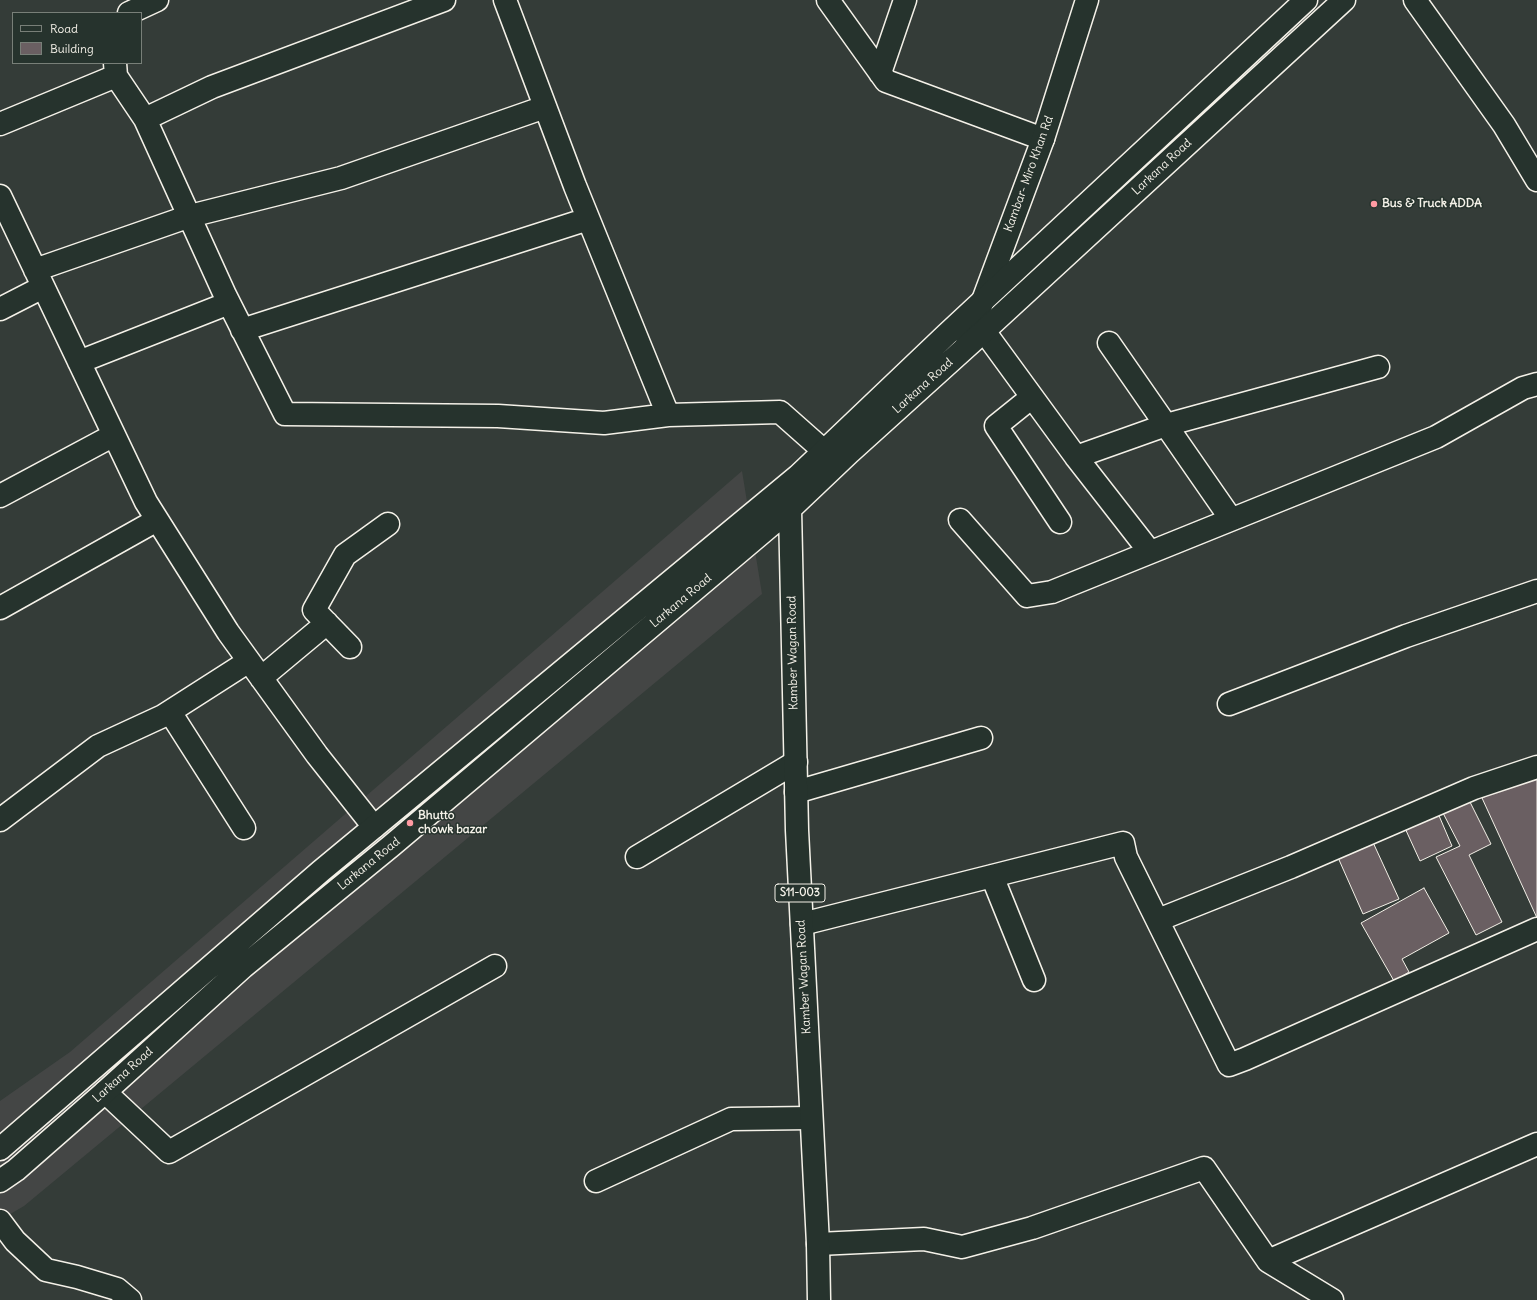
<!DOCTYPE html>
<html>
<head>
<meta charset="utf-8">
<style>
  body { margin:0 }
  #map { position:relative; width:1537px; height:1300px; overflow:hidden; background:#343c38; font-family:Delius,sans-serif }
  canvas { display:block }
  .legend { position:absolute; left:12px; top:12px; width:130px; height:52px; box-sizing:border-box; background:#26332d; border:1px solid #787f78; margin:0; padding:5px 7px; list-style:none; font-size:12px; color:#f4f1e8 }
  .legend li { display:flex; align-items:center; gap:8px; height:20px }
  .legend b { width:20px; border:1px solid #787f78 }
</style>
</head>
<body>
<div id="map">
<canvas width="1537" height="1300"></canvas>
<ul class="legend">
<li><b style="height:5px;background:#26332d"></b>Road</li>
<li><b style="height:11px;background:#6a5f62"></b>Building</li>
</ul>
</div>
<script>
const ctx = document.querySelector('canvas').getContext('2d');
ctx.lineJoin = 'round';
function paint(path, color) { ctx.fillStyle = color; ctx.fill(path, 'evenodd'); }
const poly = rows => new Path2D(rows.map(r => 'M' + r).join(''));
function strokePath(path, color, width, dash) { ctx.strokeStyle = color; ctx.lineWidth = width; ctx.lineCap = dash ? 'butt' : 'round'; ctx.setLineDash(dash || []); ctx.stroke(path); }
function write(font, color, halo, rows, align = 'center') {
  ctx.font = font + ' Delius,sans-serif'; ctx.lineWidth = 3; ctx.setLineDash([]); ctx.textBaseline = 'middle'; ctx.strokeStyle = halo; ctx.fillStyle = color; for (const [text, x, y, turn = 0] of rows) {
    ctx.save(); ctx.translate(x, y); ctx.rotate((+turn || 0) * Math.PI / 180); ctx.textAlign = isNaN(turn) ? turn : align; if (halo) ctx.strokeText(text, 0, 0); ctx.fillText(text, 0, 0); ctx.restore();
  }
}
paint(poly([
  [742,471,762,594,24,1206,0,1220,0,1101,70,1052]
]), '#444645');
const building = poly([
  [1531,775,1537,777,1537,918,1482,798,1531,775],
  [1469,800,1491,844,1469,855,1502,922,1476,935,1436,857,1460,846,1443,813,1469,800],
  [1437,811,1452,846,1420,861,1404,826,1437,811],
  [1371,838,1399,899,1363,914,1336,853,1371,838],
  [1424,888,1449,933,1402,959,1409,972,1394,981,1361,923,1424,888]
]);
paint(building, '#6a5f62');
strokePath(building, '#f4f1e8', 1);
const street = poly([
  [505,0,575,186,668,415,780,412,824,451],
  [828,0,886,81,1043,139],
  [1415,0,1504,125,1537,180],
  [129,13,157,0],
  [115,63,116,76,145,119,225,295,285,414,498,416,604,423,668,415],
  [880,73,905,0],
  [145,119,212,87,444,0],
  [0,124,116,76],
  [0,196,146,502,228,632,317,755,374,827],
  [35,270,190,216,341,178,545,107],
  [0,309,43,287],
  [242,330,588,219],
  [984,331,1076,457,1150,552],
  [1109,343,1231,519],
  [79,362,229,303],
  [1032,397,996,426,1060,522],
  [1076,457,1166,425,1378,367],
  [0,496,114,435],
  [960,520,1027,596,1052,592,1436,437,1523,388,1537,384],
  [0,608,157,520],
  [350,647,314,610,345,555,388,524],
  [261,678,327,623],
  [1229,704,1406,636,1537,591],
  [170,712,244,828],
  [796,792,981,738],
  [0,820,98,746,163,716,249,661],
  [637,857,796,762],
  [992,876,1034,980],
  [1158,920,1291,867,1474,788,1537,767],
  [802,924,1123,843,1126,857,1229,1065,1245,1059,1537,929],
  [105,1092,169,1152,495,966],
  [596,1181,731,1119,811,1118],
  [0,1221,15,1241,46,1270,77,1277,117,1289,130,1300],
  [818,1244,924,1239,962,1247,1032,1228,1204,1168,1268,1261,1332,1300],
  [1268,1261,1537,1144]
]);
const secondary = poly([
  [966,346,1043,139,1087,0]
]);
const primary = poly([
  [788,500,790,509,797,830,818,1244,819,1300],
  [0,1149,321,871,798,476,946,335,1306,0],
  [0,1181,16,1170,105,1092,243,967,391,846,790,509,850,452,984,331,1344,0]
]);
strokePath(street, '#f4f1e8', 25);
strokePath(secondary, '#f4f1e8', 25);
strokePath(primary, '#f4f1e8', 25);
strokePath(street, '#26332d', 22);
strokePath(secondary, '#26332d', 22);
strokePath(primary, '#26332d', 22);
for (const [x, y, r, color] of [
  [1374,204,4,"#ff9aa2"],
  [410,823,4,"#ff9aa2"]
]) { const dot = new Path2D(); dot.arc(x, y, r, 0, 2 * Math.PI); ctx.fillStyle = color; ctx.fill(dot); strokePath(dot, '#26332d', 1.5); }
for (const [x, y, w] of [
  [800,893,50]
]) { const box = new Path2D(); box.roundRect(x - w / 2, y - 9, w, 18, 3); ctx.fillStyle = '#26332d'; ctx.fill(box); strokePath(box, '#f4f1e8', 1); }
write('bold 11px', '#f4f1e8', null, [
  ["S11-003",800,893]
]);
write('12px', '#f4f1e8', '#26332d', [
  ["Larkana Road",1162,167,-43],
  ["Kambar- Miro Khan Rd",1029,174,-70],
  ["Larkana Road",923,386,-42],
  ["Larkana Road",681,601,-40],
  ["Kamber Wagan Road",793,653,-91],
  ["Larkana Road",369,864,-39],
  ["Kamber Wagan Road",804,977,-93],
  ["Larkana Road",123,1075,-42]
]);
write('bold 12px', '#f4f1e8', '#26332d', [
  ["Bus & Truck ADDA",1382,204],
  ["Bhutto",418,816],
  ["chowk bazar",418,830]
], 'left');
</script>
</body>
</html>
